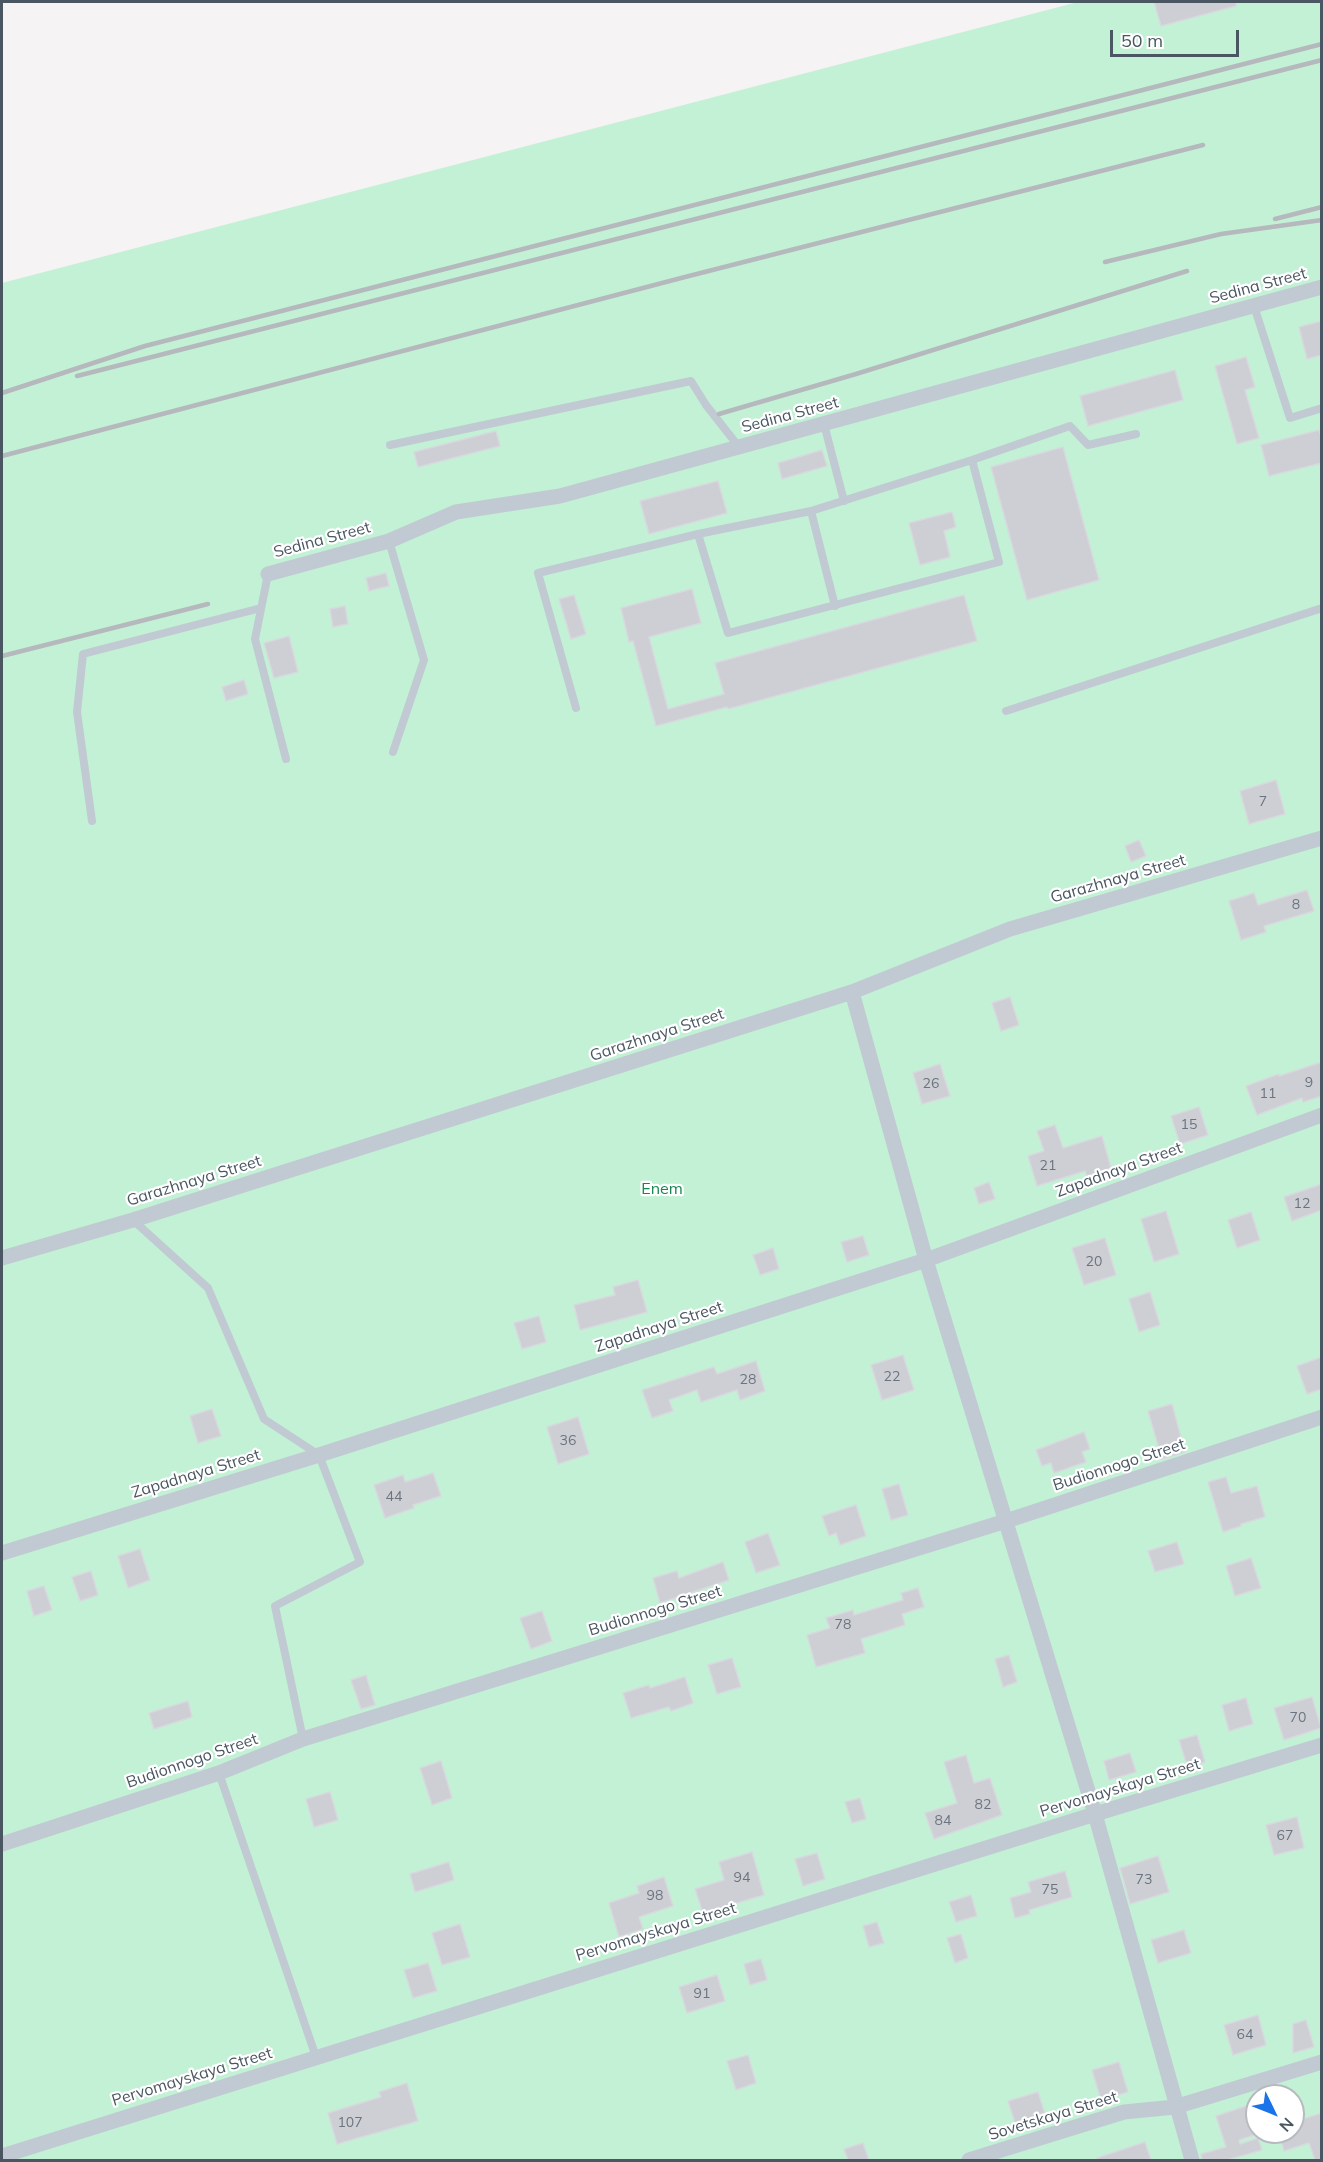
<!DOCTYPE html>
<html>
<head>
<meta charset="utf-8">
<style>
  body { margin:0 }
  #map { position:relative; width:1323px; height:2162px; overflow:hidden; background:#f5f3f3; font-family:Mulish,sans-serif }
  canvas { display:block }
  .frame { position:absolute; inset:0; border:3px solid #4a5661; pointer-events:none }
  .north { position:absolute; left:1245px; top:2084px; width:60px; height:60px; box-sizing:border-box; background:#fff; border:2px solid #b7bbc0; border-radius:50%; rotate:133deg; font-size:16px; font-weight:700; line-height:24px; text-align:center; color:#4a5661 }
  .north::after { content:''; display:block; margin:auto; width:21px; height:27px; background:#1a73e8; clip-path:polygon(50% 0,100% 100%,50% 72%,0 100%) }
  .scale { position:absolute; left:1110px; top:30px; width:129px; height:27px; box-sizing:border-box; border:3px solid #4a5661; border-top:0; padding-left:8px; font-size:18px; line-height:21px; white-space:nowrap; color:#4a5661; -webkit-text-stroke:4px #fff; paint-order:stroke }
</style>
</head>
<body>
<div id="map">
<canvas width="1323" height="2162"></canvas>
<div class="frame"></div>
<div class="north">N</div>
<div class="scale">50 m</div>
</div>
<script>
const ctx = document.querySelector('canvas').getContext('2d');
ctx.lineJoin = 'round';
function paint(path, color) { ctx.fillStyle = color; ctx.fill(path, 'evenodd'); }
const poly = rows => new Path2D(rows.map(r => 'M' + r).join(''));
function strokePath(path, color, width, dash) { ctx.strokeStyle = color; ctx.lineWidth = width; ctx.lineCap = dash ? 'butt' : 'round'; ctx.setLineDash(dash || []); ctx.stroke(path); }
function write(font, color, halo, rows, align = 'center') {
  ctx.font = font + ' Mulish,sans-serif'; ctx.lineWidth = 4.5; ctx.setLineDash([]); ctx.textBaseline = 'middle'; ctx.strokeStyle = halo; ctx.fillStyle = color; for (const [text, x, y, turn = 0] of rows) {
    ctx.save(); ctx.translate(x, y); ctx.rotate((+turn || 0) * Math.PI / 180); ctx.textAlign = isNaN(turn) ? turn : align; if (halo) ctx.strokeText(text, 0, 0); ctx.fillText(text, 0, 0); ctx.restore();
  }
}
paint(poly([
  [1078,2,1321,2,1321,2160,2,2160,2,283],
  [1257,2096,1293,2096,1293,2132,1257,2132]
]), '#c3f1d5');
const building = poly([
  [1154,2,1236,2,1236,6,1161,26,1154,2],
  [1322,321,1322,355,1307,359,1299,327,1322,321],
  [1246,357,1255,387,1245,390,1259,438,1237,444,1215,366,1246,357],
  [1175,370,1183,400,1088,426,1080,396,1175,370],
  [1319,430,1322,439,1322,463,1269,476,1261,445,1319,430],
  [496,431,500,446,418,467,414,452,496,431],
  [1063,447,1099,580,1027,600,991,467,1063,447],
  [822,450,827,466,782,479,778,463,822,450],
  [718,481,727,513,649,534,640,501,718,481],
  [952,512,956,527,944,531,950,557,920,565,909,523,952,512],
  [386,573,389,586,369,591,366,578,386,573],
  [692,589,701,623,649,637,668,709,724,694,715,663,964,595,977,641,728,709,727,707,656,726,633,641,629,642,621,608,692,589],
  [574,595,586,634,571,639,559,599,574,595],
  [345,606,348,624,333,627,330,609,345,606],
  [289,636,298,672,274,678,264,643,289,636],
  [244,680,248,694,226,701,222,687,244,680],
  [1276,780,1285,814,1249,824,1240,791,1276,780],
  [1139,840,1146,856,1131,862,1125,846,1139,840],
  [1307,890,1314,911,1264,926,1266,932,1241,940,1229,901,1254,893,1258,905,1307,890],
  [1010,997,1019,1025,1001,1031,992,1003,1010,997],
  [1322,1062,1322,1096,1303,1102,1302,1098,1257,1115,1246,1086,1279,1074,1279,1076,1322,1062],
  [940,1064,950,1096,922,1104,913,1073,940,1064],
  [1199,1107,1208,1135,1180,1144,1171,1116,1199,1107],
  [1055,1125,1063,1148,1102,1136,1111,1168,1087,1176,1085,1171,1037,1186,1028,1156,1044,1151,1037,1131,1055,1125],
  [989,1182,995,1199,979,1204,974,1188,989,1182],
  [1322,1184,1322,1210,1292,1221,1284,1197,1322,1184],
  [1166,1211,1179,1254,1154,1262,1141,1219,1166,1211],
  [1251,1212,1260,1240,1237,1248,1228,1220,1251,1212],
  [863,1236,869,1255,847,1262,841,1242,863,1236],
  [1105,1238,1116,1275,1084,1285,1072,1248,1105,1238],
  [773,1248,779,1269,760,1275,753,1255,773,1248],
  [638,1280,647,1312,580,1330,574,1305,615,1295,613,1287,638,1280],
  [1150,1292,1160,1325,1139,1332,1129,1299,1150,1292],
  [539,1316,546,1342,522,1349,514,1323,539,1316],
  [903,1355,914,1390,882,1400,871,1365,903,1355],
  [1322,1357,1322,1389,1307,1394,1297,1366,1322,1357],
  [756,1361,765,1391,740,1400,737,1390,701,1402,697,1390,669,1400,673,1411,652,1418,642,1390,714,1367,717,1374,756,1361],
  [1172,1404,1185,1452,1162,1459,1148,1411,1172,1404],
  [212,1409,221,1436,198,1443,190,1416,212,1409],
  [578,1417,589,1454,558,1464,547,1427,578,1417],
  [1084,1432,1090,1449,1082,1452,1086,1462,1054,1473,1051,1463,1042,1466,1036,1450,1084,1432],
  [433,1473,441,1496,413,1505,414,1508,385,1518,374,1485,403,1475,405,1482,433,1473],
  [1226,1477,1231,1493,1257,1486,1265,1517,1241,1524,1241,1526,1223,1532,1208,1482,1226,1477],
  [899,1484,908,1515,891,1520,882,1489,899,1484],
  [856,1505,866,1536,840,1545,836,1533,829,1536,822,1516,856,1505],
  [768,1533,780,1565,756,1573,745,1542,768,1533],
  [1177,1542,1184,1564,1155,1572,1148,1551,1177,1542],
  [140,1549,150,1580,128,1588,118,1556,140,1549],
  [1251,1558,1261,1588,1235,1596,1226,1566,1251,1558],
  [723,1562,729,1580,660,1603,653,1578,677,1571,679,1578,723,1562],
  [91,1571,98,1595,80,1601,72,1577,91,1571],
  [44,1586,52,1610,34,1616,27,1591,44,1586],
  [918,1588,924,1607,902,1614,905,1625,861,1639,865,1653,816,1667,807,1635,830,1628,826,1618,853,1610,854,1615,903,1600,901,1593,918,1588],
  [542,1611,552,1641,531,1649,520,1618,542,1611],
  [1009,1655,1017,1682,1003,1687,995,1659,1009,1655],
  [732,1658,741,1687,717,1694,708,1665,732,1658],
  [366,1675,375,1705,361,1709,351,1680,366,1675],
  [685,1677,693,1703,671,1711,669,1707,631,1718,623,1693,649,1685,650,1688,685,1677],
  [1312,1697,1321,1728,1284,1740,1274,1708,1312,1697],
  [1246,1698,1253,1724,1229,1731,1222,1705,1246,1698],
  [188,1701,192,1717,154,1729,149,1713,188,1701],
  [1197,1735,1205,1762,1188,1768,1179,1740,1197,1735],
  [1130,1753,1136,1772,1109,1780,1104,1761,1130,1753],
  [966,1755,974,1783,990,1778,1002,1815,934,1839,925,1813,957,1803,944,1762,966,1755],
  [441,1761,452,1798,432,1805,420,1768,441,1761],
  [330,1792,338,1820,314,1827,306,1799,330,1792],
  [860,1798,866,1819,852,1823,845,1802,860,1798],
  [1297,1817,1304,1848,1274,1855,1266,1825,1297,1817],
  [752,1852,764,1895,703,1913,695,1889,724,1880,719,1862,752,1852],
  [817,1853,825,1879,803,1886,795,1859,817,1853],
  [1158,1856,1169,1892,1130,1904,1120,1868,1158,1856],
  [449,1862,454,1880,415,1892,410,1874,449,1862],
  [1065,1871,1072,1897,1029,1910,1030,1914,1015,1918,1010,1898,1031,1892,1028,1882,1065,1871],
  [664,1877,673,1906,639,1917,643,1929,619,1937,609,1903,639,1893,637,1886,664,1877],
  [971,1895,977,1916,956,1922,949,1902,971,1895],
  [877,1922,884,1943,869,1947,863,1926,877,1922],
  [460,1924,470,1957,442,1965,432,1933,460,1924],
  [1184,1930,1191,1953,1158,1963,1151,1940,1184,1930],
  [961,1934,968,1958,955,1963,947,1938,961,1934],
  [761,1959,767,1980,750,1985,744,1964,761,1959],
  [428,1963,437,1991,413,1998,404,1970,428,1963],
  [717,1975,725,2001,687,2013,679,1987,717,1975],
  [1258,2015,1266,2045,1233,2055,1224,2025,1258,2015],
  [1306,2020,1314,2047,1293,2053,1293,2024,1306,2020],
  [748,2055,756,2083,736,2090,727,2061,748,2055],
  [1119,2062,1128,2092,1101,2100,1092,2070,1119,2062],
  [407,2083,418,2121,337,2144,328,2113,381,2097,379,2092,407,2083],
  [1038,2092,1046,2117,1016,2126,1008,2101,1038,2092],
  [1249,2105,1258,2134,1239,2140,1240,2144,1258,2138,1262,2150,1227,2160,1202,2160,1201,2154,1226,2147,1216,2116,1249,2105],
  [1322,2113,1322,2160,1315,2160,1309,2143,1284,2151,1279,2132,1293,2132,1293,2122,1322,2113],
  [1145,2142,1151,2160,1098,2160,1097,2158,1145,2142],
  [863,2143,869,2160,848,2160,844,2149,863,2143]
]);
paint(building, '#cdcfd5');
strokePath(building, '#d7d9de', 1.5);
strokePath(poly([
  [1254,306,1290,418,1322,408],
  [824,424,844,501],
  [390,445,691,381,706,405,739,447],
  [811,511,835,606],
  [698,534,728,633,999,562,972,460],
  [389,541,424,660,393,752],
  [268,574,255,639,286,759],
  [576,708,538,573,698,534,811,511,972,460,1070,426,1088,445,1136,434],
  [1006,711,1322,608],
  [92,821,77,712,83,654,261,608],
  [134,1221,208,1288,264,1419,319,1455,360,1562,275,1606,303,1739],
  [219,1773,316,2057]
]), '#c1cad2', 8);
strokePath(poly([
  [268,574,389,541,456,512,560,496,1322,287],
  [852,992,926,1260,1095,1814,1192,2160],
  [2,1258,133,1220,852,992,1010,929,1322,838],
  [2,1553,319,1455,926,1260,1322,1115],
  [2,1844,219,1773,303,1739,1006,1521,1322,1417],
  [2,2156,1095,1814,1322,1745],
  [969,2160,1124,2112,1175,2107,1322,2062]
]), '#c1cad2', 15);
strokePath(poly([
  [1275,219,1322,207],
  [1105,262,1221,234,1322,220],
  [77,376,1322,60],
  [2,393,145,346,1322,44],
  [719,414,856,374,1187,271],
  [2,456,685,277,1203,145],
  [2,656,208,604]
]), '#b5b8bd', 4.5);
write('14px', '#6b747e', null, [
  ["7",1263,802],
  ["8",1296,905],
  ["9",1309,1083],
  ["26",931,1084],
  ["11",1268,1094],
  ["15",1189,1125],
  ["21",1048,1166],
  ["12",1302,1204],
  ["20",1094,1262],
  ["22",892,1377],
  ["28",748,1380],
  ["36",568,1441],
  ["44",394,1497],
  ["78",843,1625],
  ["70",1298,1718],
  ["82",983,1805],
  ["84",943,1821],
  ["67",1285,1836],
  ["94",742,1878],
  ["73",1144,1880],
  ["75",1050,1890],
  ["98",655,1896],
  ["91",702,1994],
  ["64",1245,2035],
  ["107",350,2123]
]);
write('16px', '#4a5661', '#fff', [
  ["Sedina Street",1258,286,-15],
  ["Sedina Street",790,415,-15],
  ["Sedina Street",322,540,-15],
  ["Garazhnaya Street",1118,879,-16],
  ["Garazhnaya Street",657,1035,-18],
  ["Zapadnaya Street",1119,1170,-20],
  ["Garazhnaya Street",194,1181,-17],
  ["Zapadnaya Street",659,1327,-18],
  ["Budionnogo Street",1119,1465,-18],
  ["Zapadnaya Street",196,1474,-17],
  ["Budionnogo Street",655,1611,-17],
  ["Budionnogo Street",192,1761,-19],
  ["Pervomayskaya Street",1120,1788,-17],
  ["Pervomayskaya Street",656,1932,-17],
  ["Pervomayskaya Street",192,2077,-17],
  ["Sovetskaya Street",1053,2116,-17]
]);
write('16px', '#17864f', '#fff', [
  ["Enem",662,1189]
]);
</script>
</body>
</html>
